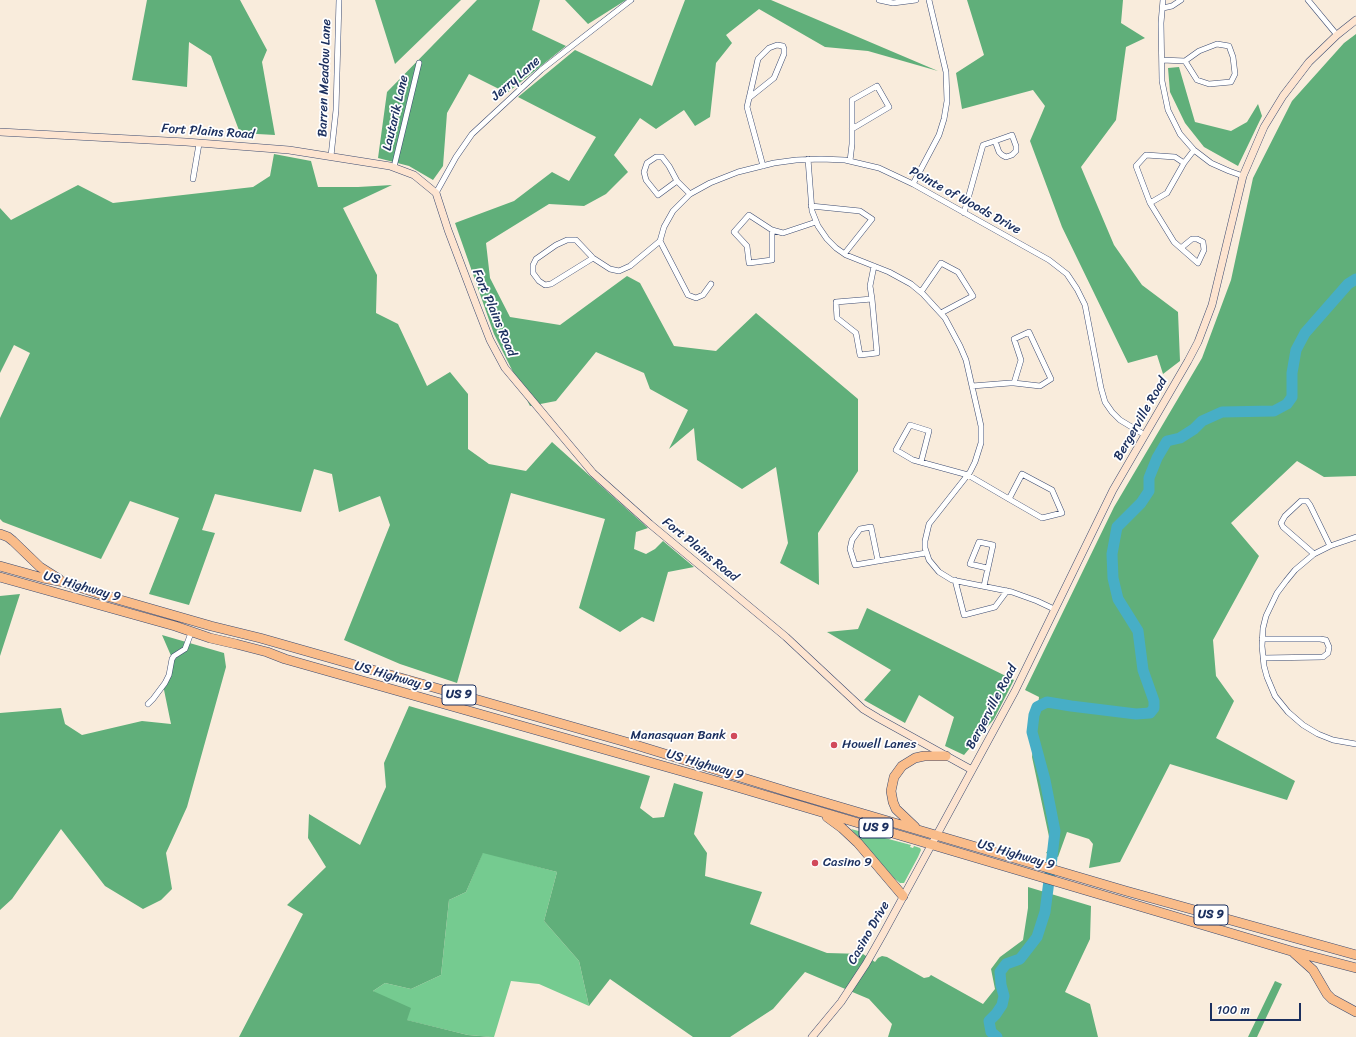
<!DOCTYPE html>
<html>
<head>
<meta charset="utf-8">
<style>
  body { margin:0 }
  #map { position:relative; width:1356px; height:1037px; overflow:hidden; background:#f9ecdc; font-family:Sriracha,sans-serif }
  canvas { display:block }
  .scale { position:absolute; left:1210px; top:1003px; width:91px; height:18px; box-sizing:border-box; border:2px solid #1b2f5e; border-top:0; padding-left:5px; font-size:12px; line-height:14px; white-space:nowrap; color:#1b2f5e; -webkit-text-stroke:3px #fff; paint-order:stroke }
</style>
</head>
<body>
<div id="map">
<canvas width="1356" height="1037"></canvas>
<div class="scale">100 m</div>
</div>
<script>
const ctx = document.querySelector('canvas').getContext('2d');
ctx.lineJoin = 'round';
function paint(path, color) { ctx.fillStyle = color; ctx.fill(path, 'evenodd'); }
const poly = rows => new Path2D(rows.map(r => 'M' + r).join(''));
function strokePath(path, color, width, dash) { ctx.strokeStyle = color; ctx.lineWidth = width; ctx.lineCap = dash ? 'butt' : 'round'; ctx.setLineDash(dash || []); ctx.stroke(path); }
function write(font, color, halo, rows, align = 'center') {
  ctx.font = font + ' Sriracha,sans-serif'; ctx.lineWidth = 3.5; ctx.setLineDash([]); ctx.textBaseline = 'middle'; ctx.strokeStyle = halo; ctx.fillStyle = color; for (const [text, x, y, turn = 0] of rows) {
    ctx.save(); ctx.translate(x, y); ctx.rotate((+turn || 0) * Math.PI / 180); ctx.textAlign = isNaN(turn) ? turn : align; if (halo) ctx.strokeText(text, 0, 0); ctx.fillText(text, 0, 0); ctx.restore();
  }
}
paint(poly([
  [851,829,911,845,910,847,913,848,914,846,920,848,921,850,918,857,904,883,900,883,894,878],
  [483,852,557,872,544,921,579,961,589,1006,539,984,511,981,494,1037,492,1037,468,1035,406,1020,373,991,385,983,411,989,441,975,449,900,466,892]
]), '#75cb90');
paint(poly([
  [147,0,240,0,267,50,262,62,275,135,240,133,211,56,189,42,187,87,132,80],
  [375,0,461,0,395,64],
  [477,0,540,0,532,30,566,46,507,93,469,74,447,113,443,166,433,180,409,166,378,158,387,92],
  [565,0,626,0,588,24],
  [685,0,771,0,938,71,868,51,825,47,759,9,726,35,732,43,716,63,710,117,695,126,684,110,656,129,640,118,614,155,628,172,606,194,584,206,549,204,486,243,490,278,510,317,560,325,627,276,640,283,674,346,716,351,756,313,858,399,858,471,818,533,819,585,780,563,788,543,776,467,742,489,697,460,694,428,669,449,688,410,650,389,644,373,596,352,556,401,530,406,494,334,455,223,514,201,552,172,569,181,596,137,518,97,575,50,652,86],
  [967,0,1123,0,1121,23,1145,38,1126,47,1116,120,1081,167,1114,245,1142,285,1178,312,1180,361,1163,374,1157,355,1128,363,1062,227,1030,141,1045,106,1033,90,962,109,956,73,984,55],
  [1356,34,1356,476,1324,477,1297,461,1231,523,1259,556,1213,640,1216,676,1234,701,1216,738,1295,781,1287,800,1170,764,1120,862,1089,868,1093,844,1089,839,1067,832,1058,857,1046,853,1051,846,1032,757,1039,697,1025,690,1114,507,1202,358,1231,280,1253,178,1292,101,1344,43],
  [1179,67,1195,122,1231,131,1247,122,1258,104,1262,116,1238,166,1204,147,1185,123,1170,92,1168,68],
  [274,154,311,161,318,187,358,187,392,185,343,208,377,275,376,313,398,324,427,386,450,372,468,394,468,449,489,464,526,471,552,442,648,528,636,532,634,549,646,554,655,549,663,541,694,567,668,572,654,622,642,617,620,632,579,608,605,519,511,493,457,683,400,664,344,640,390,525,380,496,339,512,332,474,314,469,301,512,215,494,202,530,215,533,189,605,149,594,179,518,130,501,101,559,3,522,0,519,0,418,30,353,14,345,0,373,0,208,11,220,78,185,113,203,253,187,270,176],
  [20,594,0,656,0,596],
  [867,608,1014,680,994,719,964,755,945,746,954,717,919,695,905,723,864,700,891,670,827,632,858,629],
  [162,635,224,653,226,667,187,807,166,853,172,889,161,900,143,909,105,886,61,829,12,899,0,910,0,713,61,708,65,724,82,735,142,721,171,724,163,685,172,658],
  [409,706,650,776,640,808,653,818,664,817,674,783,703,792,694,834,707,853,705,876,762,892,750,924,827,953,863,954,875,962,878,958,882,956,887,957,924,978,929,977,931,975,983,1004,995,989,991,969,1000,957,1023,940,1028,908,1028,887,1091,906,1090,939,1065,992,1090,1004,1098,1037,888,1037,892,1024,869,999,805,972,773,1009,730,1037,693,1037,610,979,589,1006,579,961,544,921,557,872,483,853,466,892,449,900,441,975,411,989,385,983,373,991,411,1008,407,1020,468,1035,492,1037,239,1037,303,914,287,905,326,867,308,838,309,814,360,845,386,787,384,763],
  [1275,981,1282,984,1257,1037,1248,1037]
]), '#60af7a');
strokePath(poly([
  [997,1037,991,1032,989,1021,996,1014,1002,1005,1004,996,1001,985,1000,972,1006,964,1020,959,1037,937,1045,912,1052,857,1055,831,1045,780,1032,732,1034,715,1037,707,1047,702,1071,706,1136,714,1150,713,1154,708,1154,701,1143,670,1138,631,1118,599,1113,578,1112,554,1117,527,1141,503,1149,491,1149,478,1157,458,1167,441,1180,438,1194,429,1202,421,1222,412,1274,411,1287,404,1292,397,1292,373,1296,350,1305,333,1348,284,1356,279]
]), '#47aec6', 11);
const street = poly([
  [879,0,893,3,916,0],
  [1163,0,1161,23,1162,81,1168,110,1180,134,1194,150,1211,163,1229,171,1243,176],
  [1308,0,1337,35],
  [1163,8,1172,6,1181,0],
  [1162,60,1185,61,1199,51,1217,44,1229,46,1233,57,1235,74,1231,82,1209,84,1197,80,1185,61],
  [749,98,774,78,784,54,784,49,783,46,777,45,769,48,758,59,747,107,763,166],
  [331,156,336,110,339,0],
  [808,159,812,211,818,226,827,239,836,248,846,255,889,272,911,284,923,294,945,318,960,346,966,360,979,417,981,426,981,443,975,462,970,472,929,524,925,541,925,548,929,560,939,572,952,580,1012,592,1037,601,1054,609],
  [850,161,852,144,852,100,877,86,889,107,852,129],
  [1184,163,1175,157,1146,155,1136,166,1150,203,1167,193,1184,163,1194,150],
  [394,167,419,63],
  [193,179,199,144],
  [677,181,658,195,646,180,644,172,647,163,656,157,662,157,669,166,677,181,690,194],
  [913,184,939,135,944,119,947,101,946,72,929,0],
  [436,193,456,157,472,134,541,70,631,0],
  [1150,203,1174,242,1198,263,1204,250,1203,242,1197,239,1192,239,1181,248],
  [811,206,860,211,872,219,845,253],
  [964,213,983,145,995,141,1012,135,1016,146,1016,151,1012,155,1006,157,1002,155,999,152,995,141],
  [772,230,772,260,749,263,747,246,734,232,749,215,772,230,783,233,816,222],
  [593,258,551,284,545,285,539,281,533,273,533,265,536,259,556,245,567,240,576,240,593,258,610,269,619,271,630,266,660,241],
  [711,284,703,295,696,298,688,295,660,241,664,227,673,211,690,194,710,183,738,172,774,163,796,160,821,159,845,160,879,168,913,184,1049,260,1067,274,1077,289,1085,305,1101,388,1105,402,1112,412,1120,420,1145,435],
  [921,292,941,263,958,272,973,296,941,313],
  [872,299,836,302,837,318,856,333,860,355,877,353,872,299,870,286,874,266],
  [972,386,1010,383,1014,383,1040,386,1051,379,1029,332,1014,339,1021,360,1014,383],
  [921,462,929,431,910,425,896,450,913,460,968,475,1009,499,1042,518,1062,513,1052,490,1022,474,1009,499],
  [1356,537,1330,546,1314,554,1295,570,1286,581,1277,593,1266,616,1263,628,1262,646,1264,666,1267,677,1275,696,1288,712,1303,725,1318,734,1333,740,1356,744],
  [1314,554,1283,527,1281,523,1285,516,1301,501,1307,501,1310,505,1330,546],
  [878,561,871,527,860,529,852,540,850,549,855,565,878,561,926,553],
  [955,580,964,615,995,607,1007,591],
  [984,586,993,545,979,542,970,564,987,568],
  [1262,639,1320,639,1326,640,1329,647,1328,653,1323,657,1263,658],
  [148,704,153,699,165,683,169,675,172,659,174,656,185,649,191,633]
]);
const secondary = poly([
  [0,132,186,142,289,150,390,166,414,175,436,193,448,230,476,304,490,340,505,368,593,473,650,524,786,637,863,709,878,718,972,770],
  [812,1037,841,1002,866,964,883,934,1015,691,1113,490,1188,361,1198,342,1212,305,1243,176,1264,127,1283,96,1309,62,1337,35,1356,20]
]);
const highway = poly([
  [0,534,8,537,13,541,40,567,59,579],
  [0,566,43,578,64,582,103,595,211,626,260,638,626,742,789,792,1126,891,1356,955],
  [0,577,175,626,210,638,236,644,267,652,285,659,720,782,1291,951,1356,968],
  [827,817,842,828,858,843,903,896],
  [915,827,896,809,893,802,891,791,894,777,902,766,915,758,924,756,946,756],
  [1294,953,1313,970,1327,994,1332,999,1356,1012]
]);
strokePath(street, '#3c4b71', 6);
strokePath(secondary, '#3c4b71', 8);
strokePath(highway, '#3c4b71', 10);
strokePath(street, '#fff', 5);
strokePath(secondary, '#fde4d0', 7);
strokePath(highway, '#f9bc8a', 9);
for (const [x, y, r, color] of [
  [734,736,4,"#d1495b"],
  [834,745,4,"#d1495b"],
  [815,863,4,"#d1495b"]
]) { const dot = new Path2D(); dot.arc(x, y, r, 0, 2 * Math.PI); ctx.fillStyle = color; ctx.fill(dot); strokePath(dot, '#fff', 1.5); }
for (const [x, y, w] of [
  [459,695,34],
  [876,828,34],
  [1211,915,34]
]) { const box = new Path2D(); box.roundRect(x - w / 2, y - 10, w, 20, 3); ctx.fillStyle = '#fff'; ctx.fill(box); strokePath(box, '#1b2f5e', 1); }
write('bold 12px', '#1b2f5e', null, [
  ["US 9",459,695],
  ["US 9",876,828],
  ["US 9",1211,915]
]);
write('13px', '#1b2f5e', '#fff', [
  ["Barren Meadow Lane",325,78,-88],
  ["Jerry Lane",516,79,-41],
  ["Lautarik Lane",396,113,-77],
  ["Fort Plains Road",208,132,4],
  ["Pointe of Woods Drive",965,201,29],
  ["Fort Plains Road",494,313,67],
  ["Bergerville Road",1141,419,-60],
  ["Fort Plains Road",700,550,39],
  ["US Highway 9",82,587,16],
  ["US Highway 9",393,677,16],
  ["Bergerville Road",992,707,-62],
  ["US Highway 9",705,765,16],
  ["US Highway 9",1016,855,16],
  ["Casino Drive",869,933,-60]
]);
write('13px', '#1b2f5e', '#fff', [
  ["Manasquan Bank",726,736,"right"],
  ["Howell Lanes",842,745],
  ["Casino 9",823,863]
], 'left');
</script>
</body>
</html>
